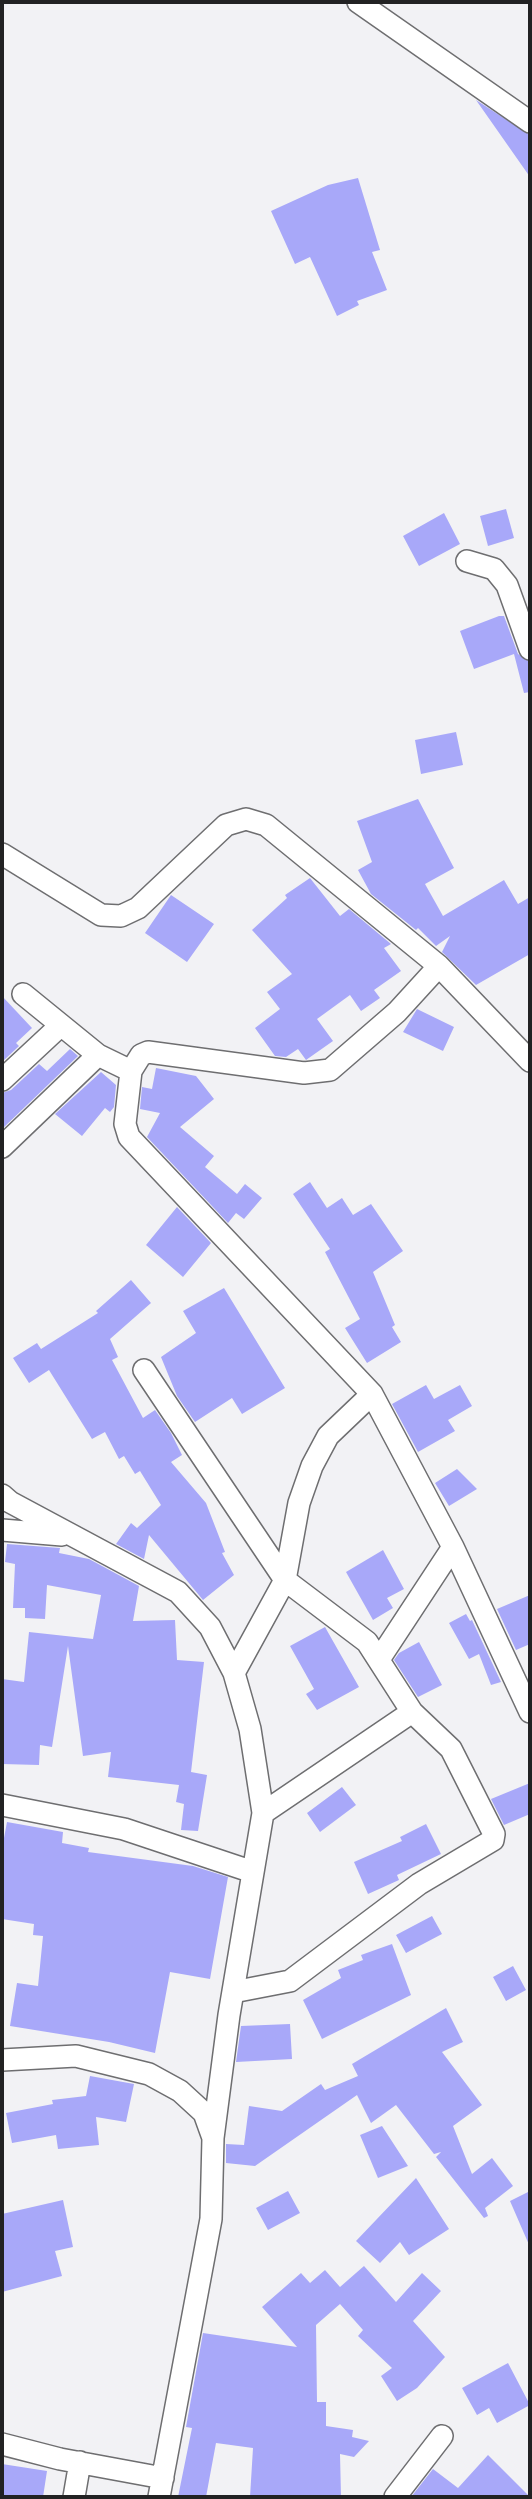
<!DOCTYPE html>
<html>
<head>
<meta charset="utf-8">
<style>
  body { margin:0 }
  #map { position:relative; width:532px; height:2499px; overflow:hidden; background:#f2f2f5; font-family:"DM Sans",sans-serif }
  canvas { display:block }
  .frame { position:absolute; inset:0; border:4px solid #222223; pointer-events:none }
</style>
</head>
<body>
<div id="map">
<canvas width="532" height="2499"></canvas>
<div class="frame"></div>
</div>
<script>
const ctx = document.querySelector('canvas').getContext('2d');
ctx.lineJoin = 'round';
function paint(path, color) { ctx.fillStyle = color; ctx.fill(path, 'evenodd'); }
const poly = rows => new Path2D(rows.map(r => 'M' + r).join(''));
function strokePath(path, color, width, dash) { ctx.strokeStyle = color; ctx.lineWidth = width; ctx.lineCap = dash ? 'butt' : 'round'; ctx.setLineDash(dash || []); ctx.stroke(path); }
paint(poly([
  [476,100,530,135,530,177],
  [358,178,380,250,372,252,387,290,357,301,359,305,337,316,310,257,295,264,271,211,328,185],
  [506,509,514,538,488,546,480,516],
  [444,513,460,544,419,566,403,536],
  [499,616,504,616,518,654,530,662,530,692,524,693,514,654,474,669,460,631],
  [456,732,463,765,421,774,415,740],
  [418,799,454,868,425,884,443,916,504,880,518,904,530,897,530,954,476,985,442,952,450,936,436,946,418,928,416,930,371,894,358,870,372,862,357,821],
  [310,878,340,916,349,909,391,944,384,948,401,971,374,990,380,998,361,1011,350,995,317,1019,333,1041,306,1060,298,1049,286,1057,275,1056,255,1028,280,1009,267,992,292,974,252,930,287,898,285,895],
  [171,895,214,924,187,962,145,933],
  [2,996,32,1028,16,1043,19,1046,2,1062],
  [417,1009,454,1027,443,1051,403,1032],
  [70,1049,78,1056,2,1129,2,1093,11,1090,39,1064,47,1071],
  [156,1068,196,1076,214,1099,180,1127,214,1156,205,1167,237,1194,245,1184,262,1198,244,1219,236,1213,228,1223,147,1137,160,1113,140,1109,142,1087,152,1089],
  [101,1072,116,1085,114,1107,110,1112,105,1108,82,1136,55,1114],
  [310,1182,327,1208,342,1198,353,1215,371,1204,403,1251,373,1272,395,1325,392,1327,401,1342,367,1363,345,1328,360,1319,325,1252,330,1249,293,1194],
  [177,1207,211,1243,183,1277,146,1245],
  [131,1280,151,1303,110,1339,118,1357,112,1360,143,1418,155,1410,171,1433,182,1455,171,1462,206,1503,225,1552,222,1553,234,1575,203,1600,149,1535,144,1559,116,1544,131,1523,137,1528,161,1505,140,1471,135,1474,124,1456,119,1459,105,1432,92,1439,49,1370,29,1383,13,1358,37,1343,41,1349,98,1313,96,1311],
  [224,1288,285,1388,242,1414,232,1398,195,1422,177,1396,161,1357,196,1333,183,1311],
  [426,1385,434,1399,460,1385,472,1406,448,1420,455,1431,418,1452,392,1404],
  [457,1469,477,1489,449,1506,435,1483],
  [7,1544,60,1548,59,1553,89,1559,139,1586,133,1621,175,1620,177,1660,204,1662,191,1772,207,1775,198,1831,181,1830,184,1804,176,1802,179,1785,108,1777,111,1752,83,1756,68,1646,52,1747,40,1745,39,1765,2,1764,2,1679,24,1682,29,1632,93,1639,101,1595,47,1585,45,1619,25,1618,25,1608,13,1608,15,1564,5,1562],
  [383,1550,404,1589,387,1598,393,1608,373,1620,346,1572],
  [530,1595,530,1644,516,1650,497,1609],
  [466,1614,470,1621,472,1620,501,1682,491,1685,479,1654,469,1659,449,1623],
  [325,1627,359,1687,317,1710,306,1694,314,1689,290,1646],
  [419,1642,442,1685,418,1697,394,1660,399,1653],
  [530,1783,530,1814,504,1825,491,1799],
  [342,1787,356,1805,320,1832,307,1813],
  [7,1822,63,1832,62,1843,89,1848,88,1852,193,1866,228,1877,210,1979,170,1972,155,2053,109,2042,10,2026,17,1983,38,1986,43,1936,33,1935,34,1924,2,1919,2,1838,4,1838],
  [426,1824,441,1854,397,1875,399,1880,368,1894,354,1862,402,1841,400,1837],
  [432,1916,442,1934,406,1953,396,1935],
  [392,1944,411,1995,322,2039,303,2000,341,1978,338,1970,363,1960,361,1955],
  [513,1966,526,1990,506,2001,493,1977],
  [446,2008,463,2042,442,2052,482,2105,453,2126,472,2174,492,2158,513,2186,485,2208,488,2216,484,2218,436,2157,441,2152,434,2154,396,2105,371,2123,357,2095,255,2166,226,2163,226,2144,244,2145,249,2106,282,2111,321,2084,325,2090,358,2076,352,2064],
  [290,2024,292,2059,236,2062,241,2026],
  [90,2076,134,2084,126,2122,96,2117,99,2145,58,2149,56,2135,12,2143,6,2113,53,2104,52,2100,86,2096],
  [382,2126,408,2166,378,2178,360,2135],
  [416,2178,449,2229,409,2255,400,2242,380,2263,356,2241],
  [288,2191,300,2213,268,2230,256,2208],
  [530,2191,530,2247,510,2201],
  [63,2200,73,2247,55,2251,62,2276,2,2292,2,2214],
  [364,2266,396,2302,422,2273,441,2291,413,2321,445,2357,417,2388,397,2401,381,2376,392,2368,358,2336,363,2330,340,2304,316,2325,317,2402,326,2402,326,2426,353,2430,352,2437,369,2441,354,2457,340,2454,341,2497,250,2497,253,2448,216,2443,206,2497,178,2497,192,2428,186,2427,203,2333,297,2347,262,2307,301,2273,310,2283,325,2270,340,2287],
  [508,2363,530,2405,497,2423,489,2408,477,2415,462,2388],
  [488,2455,530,2497,411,2497,433,2469,458,2488],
  [2,2464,47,2471,43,2497,2,2497]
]), '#a8a8f9');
const street = poly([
  [358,2,530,122],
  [467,561,494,569,507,585,530,649],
  [2,854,101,915,121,916,138,908,226,825,246,819,266,825,439,966],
  [23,994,98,1055,131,1071,125,1124,129,1137,372,1394,453,1547,530,1712],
  [131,1071,141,1055,148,1052,304,1073,330,1070,397,1012,439,966,530,1061],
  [2,1080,60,1026],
  [2,1147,98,1055],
  [144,1370,285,1580,367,1642,412,1712,263,1813],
  [2,1495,10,1502,178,1592,210,1627,234,1673,250,1729,263,1813,229,2015,213,2138],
  [2,1530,62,1535],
  [380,1658,453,1547],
  [234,1673,285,1580,299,1503,312,1466,328,1436,372,1394],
  [2,1805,124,1829,253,1872],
  [233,1992,290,1981,419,1884,493,1840,494,1834,451,1749,412,1712],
  [2,2060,76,2056,149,2074,180,2091,204,2113,213,2138,211,2219,159,2497],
  [2,2444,60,2459,163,2478],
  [74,2497,80,2462],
  [395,2497,442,2436]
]);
strokePath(street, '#6e6e70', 24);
strokePath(street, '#fff', 21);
</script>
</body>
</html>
